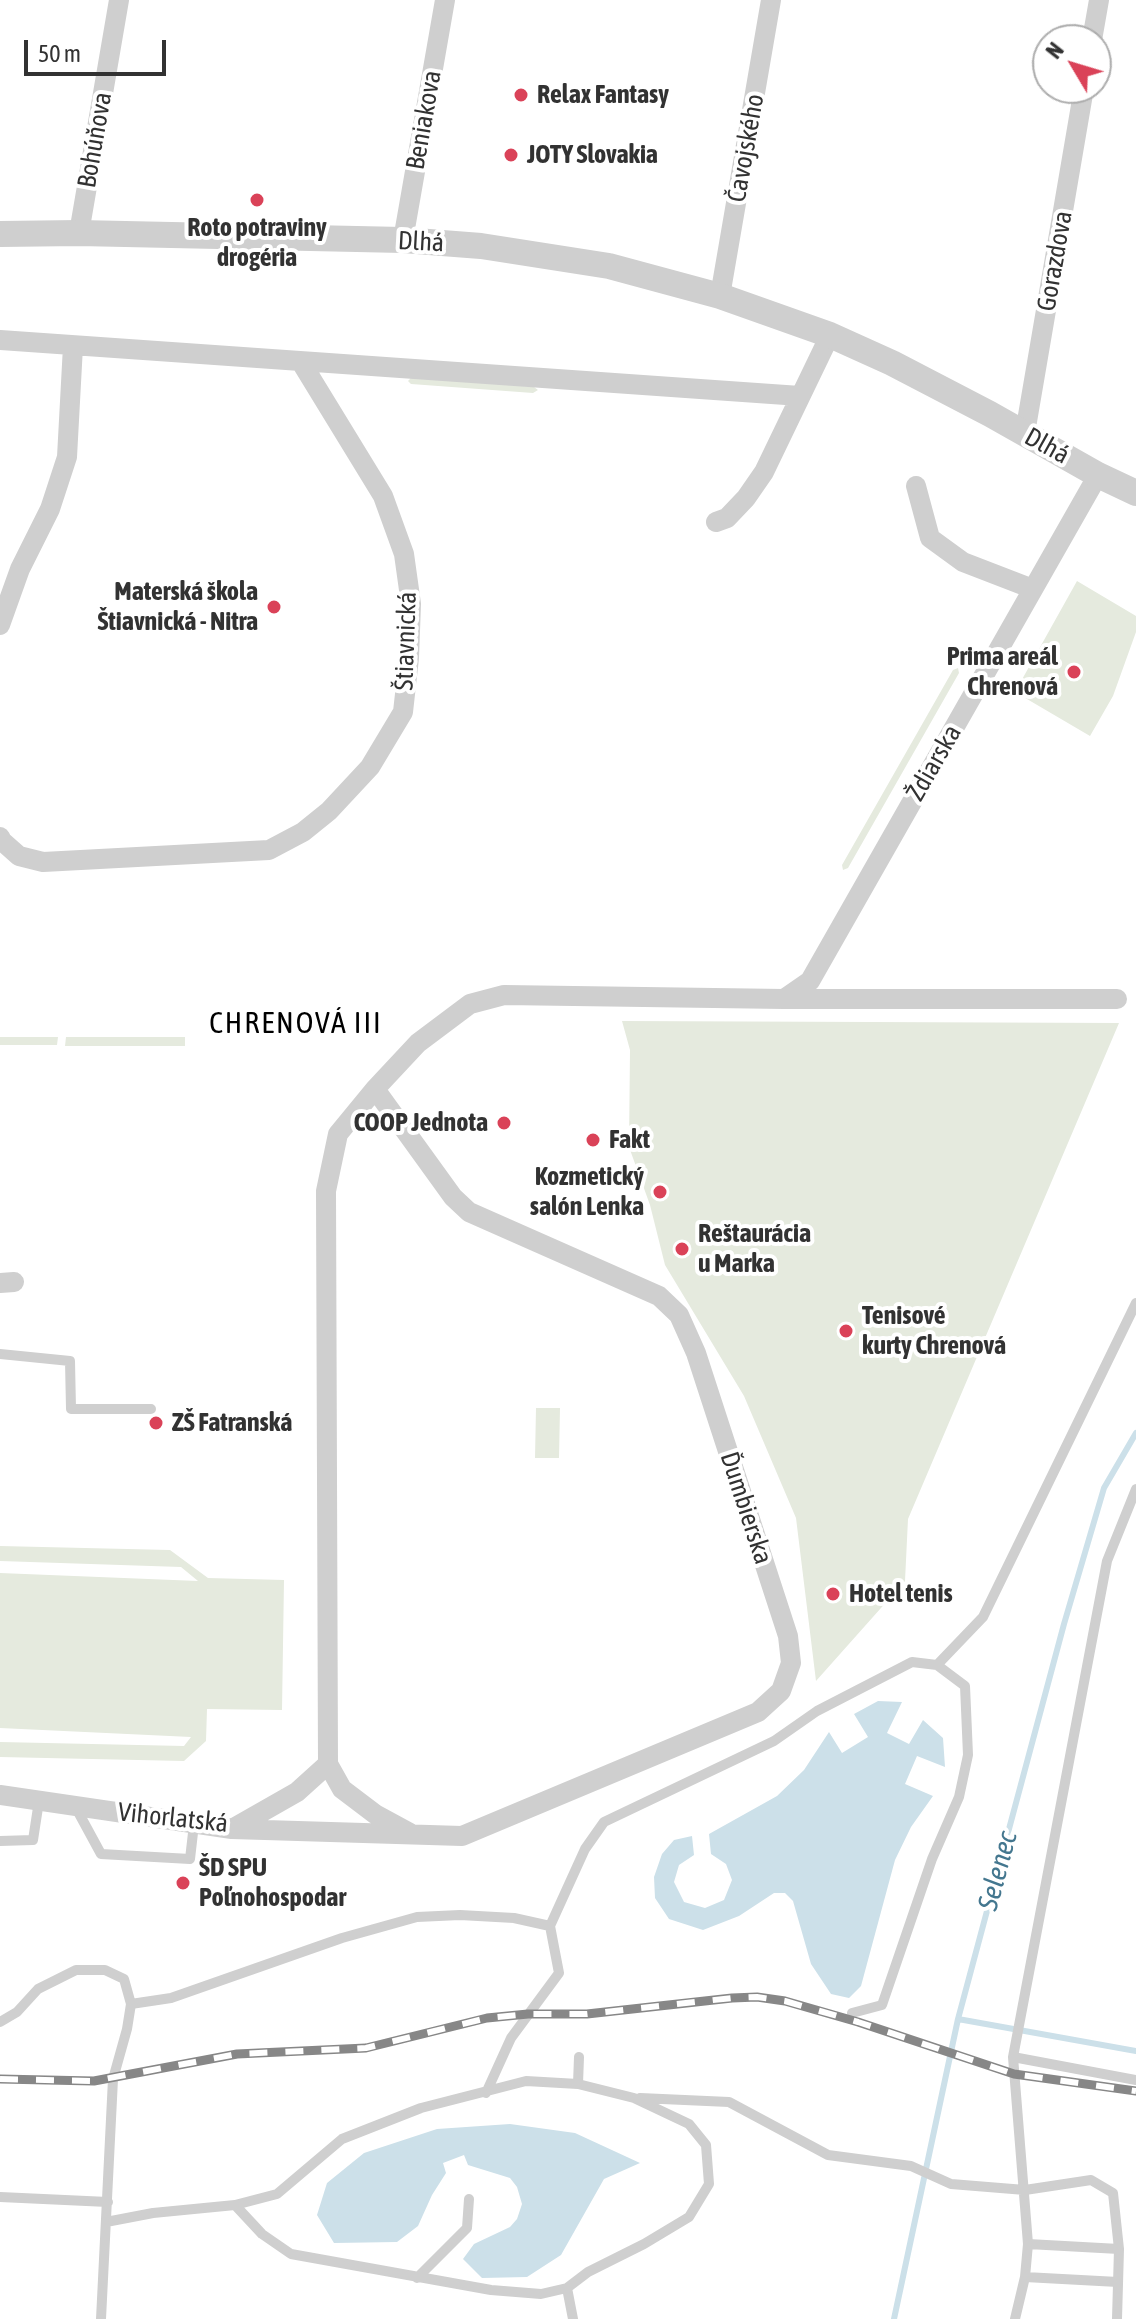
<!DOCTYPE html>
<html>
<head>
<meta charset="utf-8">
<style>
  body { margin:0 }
  #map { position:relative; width:1136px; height:2319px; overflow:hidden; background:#fff; font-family:"Asap Condensed",sans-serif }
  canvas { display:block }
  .north { position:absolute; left:1032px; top:24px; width:80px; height:80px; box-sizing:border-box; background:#fff; border:2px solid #adadad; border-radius:50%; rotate:308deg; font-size:22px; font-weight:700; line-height:32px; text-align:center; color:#323232 }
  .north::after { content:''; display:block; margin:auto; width:28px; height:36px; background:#da4258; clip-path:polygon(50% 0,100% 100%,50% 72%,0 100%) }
  .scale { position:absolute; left:24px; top:40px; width:142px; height:36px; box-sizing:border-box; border:4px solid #323232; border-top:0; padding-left:10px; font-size:24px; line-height:28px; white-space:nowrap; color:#323232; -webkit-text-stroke:6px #fff; paint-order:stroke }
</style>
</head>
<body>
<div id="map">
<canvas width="1136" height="2319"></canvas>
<div class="north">N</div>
<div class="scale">50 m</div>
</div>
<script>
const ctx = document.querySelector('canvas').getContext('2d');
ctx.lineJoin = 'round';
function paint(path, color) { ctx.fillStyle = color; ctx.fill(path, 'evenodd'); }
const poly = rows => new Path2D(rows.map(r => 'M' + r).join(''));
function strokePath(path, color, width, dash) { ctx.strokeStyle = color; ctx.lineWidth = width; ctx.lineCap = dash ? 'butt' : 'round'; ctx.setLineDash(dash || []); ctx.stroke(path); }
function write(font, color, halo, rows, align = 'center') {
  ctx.font = font + ' "Asap Condensed",sans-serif'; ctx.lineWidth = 8; ctx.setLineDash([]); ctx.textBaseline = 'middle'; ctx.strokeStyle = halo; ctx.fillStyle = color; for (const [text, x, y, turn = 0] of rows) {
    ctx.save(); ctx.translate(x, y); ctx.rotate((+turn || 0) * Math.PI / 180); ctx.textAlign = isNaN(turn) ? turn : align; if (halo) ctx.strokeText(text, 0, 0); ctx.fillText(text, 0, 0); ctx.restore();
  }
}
paint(poly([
  [412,377,534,387,538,390,533,393,411,384,408,381],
  [1077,581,1136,616,1136,632,1113,696,1090,736,1015,692],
  [958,668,959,673,848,868,843,870,842,865,953,670],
  [622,1021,1119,1023,908,1519,905,1581,816,1681,796,1518,744,1396,665,1265,650,1205,629,1147,630,1050],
  [0,1037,58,1037,57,1045,0,1045],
  [66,1037,185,1037,185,1046,65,1046],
  [536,1408,560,1408,559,1458,535,1458],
  [0,1546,170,1550,208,1578,284,1580,282,1710,207,1709,206,1741,184,1761,0,1757,0,1742,184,1746,191,1737,0,1728,0,1573,198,1581,181,1567,0,1561]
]), '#e5eade');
paint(poly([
  [878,1701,902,1702,887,1733,909,1744,923,1720,943,1738,945,1767,917,1756,905,1784,933,1796,911,1827,895,1860,861,1986,849,1998,831,1994,811,1964,793,1901,785,1893,774,1893,739,1916,703,1930,669,1919,655,1898,654,1877,662,1854,674,1840,692,1836,694,1855,679,1865,674,1882,684,1902,705,1908,724,1900,732,1880,726,1864,711,1854,709,1834,777,1796,804,1770,829,1732,842,1753,868,1737,854,1714],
  [510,2124,575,2133,640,2163,604,2179,561,2255,527,2277,482,2278,463,2259,474,2244,510,2227,517,2219,522,2204,517,2187,510,2178,468,2165,464,2155,443,2163,446,2173,432,2195,418,2226,397,2242,334,2243,317,2215,327,2183,364,2153,437,2129]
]), '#cce0e9');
strokePath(poly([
  [958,2019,1136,2051],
  [894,2319,958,2019,1064,1624,1104,1488,1136,1433]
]), '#cce0e9', 6);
strokePath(poly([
  [0,1354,70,1361,71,1409,151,1409],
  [937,1665,983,1617,1136,1303],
  [76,1808,101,1854,190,1859,194,1824],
  [0,1841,33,1840,39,1801],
  [131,2004,171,1998,342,1938,417,1917,460,1915,514,1918,550,1926],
  [0,2022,17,2012,38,1989,76,1970,105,1970,124,1979,131,2004,127,2029,113,2079,101,2319],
  [1013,2057,1136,2080],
  [578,2084,579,2057],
  [486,2093,511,2038,559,1973,550,1926,585,1849,604,1822,774,1741,817,1711,912,1662,937,1665,965,1686,968,1755,959,1797,932,1859,882,2005,852,2013],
  [640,2098,729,2102,828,2155,911,2166,951,2184,1025,2190,1091,2180,1113,2193,1119,2249,1117,2319],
  [0,2197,108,2202],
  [106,2222,153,2213,235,2205,262,2234,291,2254,491,2290,541,2294,567,2288,588,2272,644,2244,689,2217,709,2184,706,2145,689,2124,634,2098,578,2084,526,2081,421,2108,342,2139,277,2194,235,2205],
  [1028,2244,1119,2249],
  [1025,2277,1118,2282],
  [417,2278,467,2228,469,2199],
  [567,2288,573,2319],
  [1015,2319,1025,2277,1028,2244,1013,2057,1107,1561,1136,1489]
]), '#cfcfcf', 10);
strokePath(poly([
  [1092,40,1099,0],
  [79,233,119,0],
  [403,240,445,0],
  [720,296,771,0],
  [0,340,800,396],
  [1025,433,1084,88],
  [916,486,930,538,963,562,1033,589],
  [716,522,727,518,746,498,764,472,830,335],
  [0,625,20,569,50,509,67,457,73,346],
  [0,837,2,841,19,856,43,862,269,850,303,832,329,811,370,767,403,712,409,658,411,604,404,554,383,496,301,362],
  [784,999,1117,999],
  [0,1283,14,1282],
  [0,1795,232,1829,297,1792,328,1764],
  [232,1829,462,1836,758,1712,781,1691,791,1663,788,1636,696,1353,679,1315,659,1296,469,1212,453,1197,375,1089],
  [410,1833,375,1814,342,1789,328,1764,326,1191,338,1134,375,1089,418,1043,470,1004,504,995,784,999,810,981,1098,475]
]), '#cfcfcf', 20);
strokePath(poly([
  [0,234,79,233,403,240,481,246,609,266,720,296,830,335,892,363,990,414,1098,475,1136,493]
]), '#cfcfcf', 26);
const rail = poly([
  [0,2079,94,2081,237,2054,366,2048,487,2018,528,2014,587,2014,732,1998,757,1997,785,2001,858,2022,1014,2074,1136,2091]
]);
strokePath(rail, '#878787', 9);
strokePath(rail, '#fff', 6, [18]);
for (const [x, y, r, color] of [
  [521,95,8,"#da4258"],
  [511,155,8,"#da4258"],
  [257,200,8,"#da4258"],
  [274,607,8,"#da4258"],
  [1074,672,8,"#da4258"],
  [504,1123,8,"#da4258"],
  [593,1140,8,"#da4258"],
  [660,1192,8,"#da4258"],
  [682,1249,8,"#da4258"],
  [846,1331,8,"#da4258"],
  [156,1423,8,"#da4258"],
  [833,1594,8,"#da4258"],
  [183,1883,8,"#da4258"]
]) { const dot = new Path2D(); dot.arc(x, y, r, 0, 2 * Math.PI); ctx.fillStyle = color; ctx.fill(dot); strokePath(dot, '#fff', 3); }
write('bold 26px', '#323232', '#fff', [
  ["Relax Fantasy",537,95],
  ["JOTY Slovakia",527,155],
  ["Roto potraviny",257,228,"center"],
  ["drogéria",257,258,"center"],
  ["Materská škola",258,592,"right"],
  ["Štiavnická - Nitra",258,622,"right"],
  ["Prima areál",1058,657,"right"],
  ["Chrenová",1058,687,"right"],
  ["COOP Jednota",488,1123,"right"],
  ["Fakt",609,1140],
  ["Kozmetický",644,1177,"right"],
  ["salón Lenka",644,1207,"right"],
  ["Reštaurácia",698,1234],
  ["u Marka",698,1264],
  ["Tenisové",862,1316],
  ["kurty Chrenová",862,1346],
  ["ZŠ Fatranská",172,1423],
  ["Hotel tenis",849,1594],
  ["ŠD SPU",199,1868],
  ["Poľnohospodar",199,1898]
], 'left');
write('26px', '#323232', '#fff', [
  ["Beniakova",424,120,-80],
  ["Bohúňova",95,140,-80],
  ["Čavojského",746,148,-80],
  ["Dlhá",421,242,3],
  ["Gorazdova",1055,261,-80],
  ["Dlhá",1047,446,29],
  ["Štiavnická",406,641,-88],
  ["Ždiarska",934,763,-60],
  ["Ďumbierska",746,1508,72],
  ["Vihorlatská",173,1818,6]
]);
write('italic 28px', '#44778f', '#fff', [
  ["Selenec",998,1871,-75]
]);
ctx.letterSpacing = '2px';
write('30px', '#000', '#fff', [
  ["CHRENOVÁ III",296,1024]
]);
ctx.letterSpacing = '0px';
</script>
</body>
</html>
